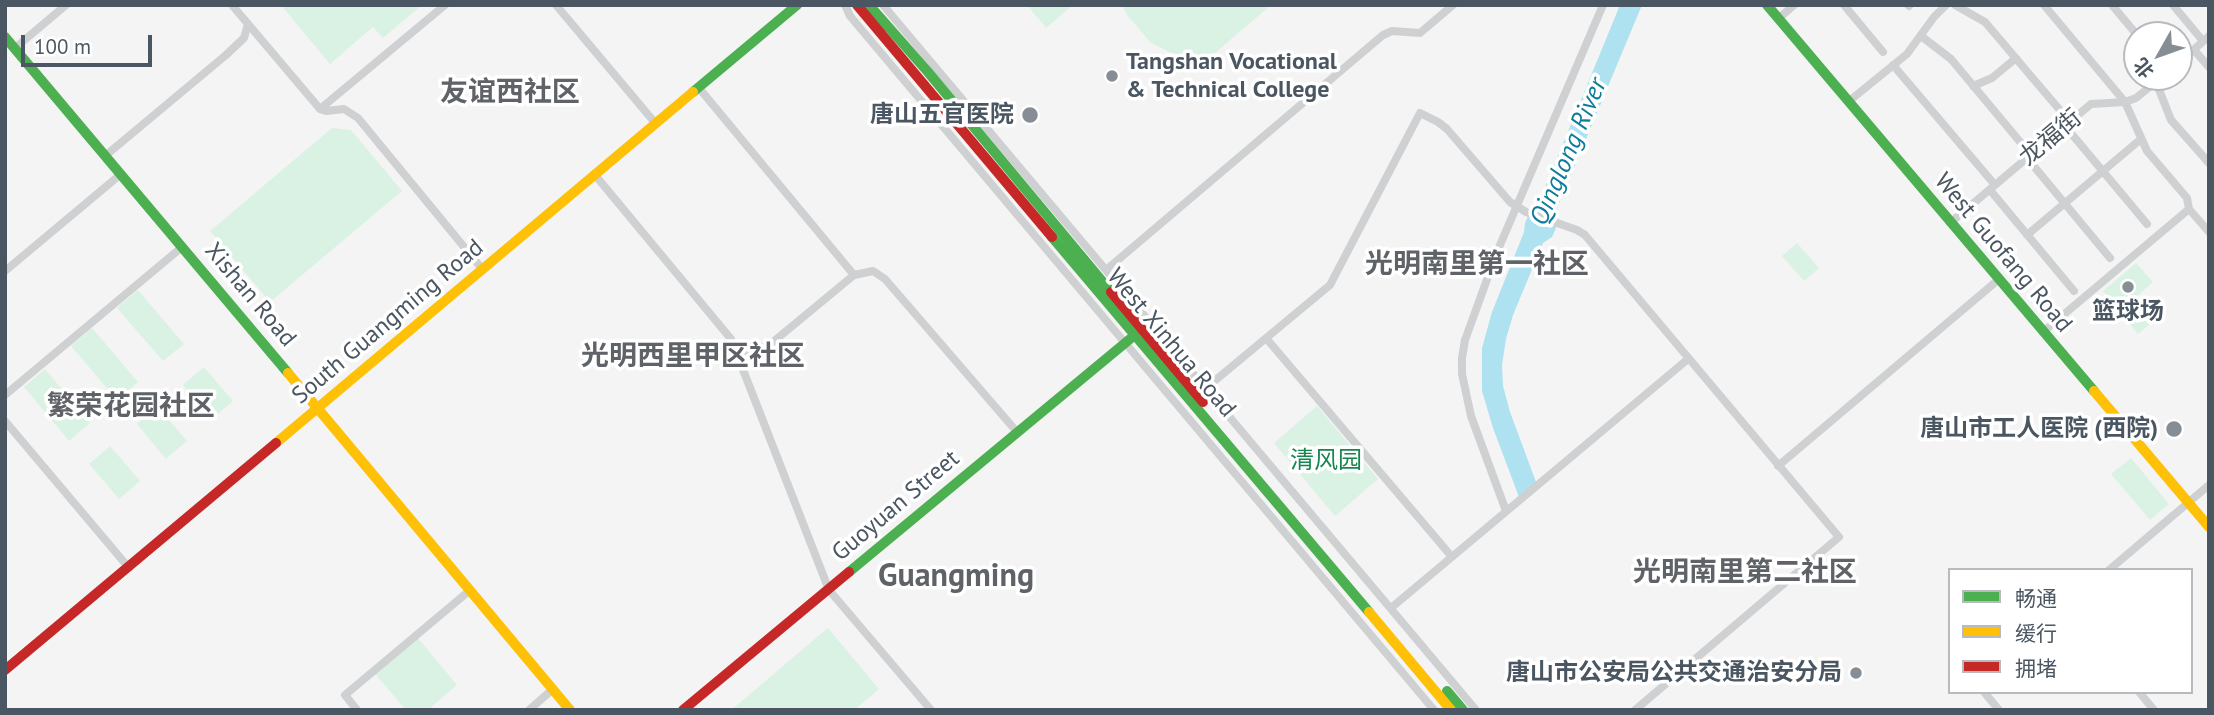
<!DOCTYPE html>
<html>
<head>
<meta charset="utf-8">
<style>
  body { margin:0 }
  #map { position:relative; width:2214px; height:715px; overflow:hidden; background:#f4f4f4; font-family:"PT Sans","Noto Sans SC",sans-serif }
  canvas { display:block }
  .frame { position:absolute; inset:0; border:7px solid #4a5661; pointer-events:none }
  .legend { position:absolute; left:1948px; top:568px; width:245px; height:126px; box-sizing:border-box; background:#fff; border:2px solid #b7bbc0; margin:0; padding:9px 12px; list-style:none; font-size:21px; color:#4a5661 }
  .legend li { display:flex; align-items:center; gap:14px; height:35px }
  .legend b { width:35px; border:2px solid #b7bbc0 }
  .north { position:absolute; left:2123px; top:21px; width:70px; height:70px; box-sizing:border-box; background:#fff; border:2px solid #b7bbc0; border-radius:50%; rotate:230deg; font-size:19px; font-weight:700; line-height:28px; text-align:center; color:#4a5661 }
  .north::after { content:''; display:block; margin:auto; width:24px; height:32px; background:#868d94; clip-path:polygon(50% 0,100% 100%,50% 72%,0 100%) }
  .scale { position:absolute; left:21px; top:35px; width:131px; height:32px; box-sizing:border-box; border:4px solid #4a5661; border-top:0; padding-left:9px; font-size:21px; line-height:24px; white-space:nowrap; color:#4a5661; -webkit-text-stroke:5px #fff; paint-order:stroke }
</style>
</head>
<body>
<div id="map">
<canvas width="2214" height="715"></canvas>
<div class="frame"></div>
<ul class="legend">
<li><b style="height:9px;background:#4caf50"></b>畅通</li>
<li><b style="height:9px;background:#ffc107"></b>缓行</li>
<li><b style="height:9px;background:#c62828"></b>拥堵</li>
</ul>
<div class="north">北</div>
<div class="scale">100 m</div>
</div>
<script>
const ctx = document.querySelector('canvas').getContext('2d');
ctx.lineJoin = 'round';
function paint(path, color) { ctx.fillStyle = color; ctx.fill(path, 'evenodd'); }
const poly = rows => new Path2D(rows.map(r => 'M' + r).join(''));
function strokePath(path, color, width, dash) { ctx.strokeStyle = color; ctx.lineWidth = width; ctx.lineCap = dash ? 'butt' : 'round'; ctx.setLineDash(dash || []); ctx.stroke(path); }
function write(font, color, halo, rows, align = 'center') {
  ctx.font = font + ' "PT Sans","Noto Sans SC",sans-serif'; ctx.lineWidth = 7; ctx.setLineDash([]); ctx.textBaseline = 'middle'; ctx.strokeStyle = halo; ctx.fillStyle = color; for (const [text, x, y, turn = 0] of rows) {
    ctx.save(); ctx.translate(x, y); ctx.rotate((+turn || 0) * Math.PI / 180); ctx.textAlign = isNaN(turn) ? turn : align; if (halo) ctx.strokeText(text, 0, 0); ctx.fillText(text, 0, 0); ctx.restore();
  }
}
paint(poly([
  [281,5,422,5,383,38,373,27,330,64],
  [1027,5,1073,5,1046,28],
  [1122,5,1271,5,1194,71,1182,56,1169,52,1150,42,1127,15],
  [332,128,351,130,402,191,270,302,210,231],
  [1797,243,1819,268,1804,281,1782,256],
  [2136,263,2153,282,2120,311,2103,291],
  [138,290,184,344,163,361,117,308],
  [2147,297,2162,314,2138,334,2124,317],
  [92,328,138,382,117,400,71,346],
  [204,367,233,401,212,419,183,385],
  [45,369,90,423,69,441,24,387],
  [1317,406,1378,479,1335,516,1274,443],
  [158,407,187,441,166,459,137,424],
  [110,446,140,481,119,499,89,464],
  [2131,458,2169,504,2150,520,2111,474],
  [828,628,879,689,854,710,731,710],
  [418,638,457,685,428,710,406,710,375,674]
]), '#d9f2e3');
paint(poly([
  [1620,5,1642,5,1556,211,1559,221,1552,237,1543,243,1513,315,1506,339,1502,365,1503,386,1510,412,1536,482,1519,497,1493,428,1482,391,1482,348,1492,312,1524,232,1525,223,1531,209,1539,202]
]), '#aee2f0');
strokePath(poly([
  [232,5,320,109,326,111,344,109,358,118,483,270],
  [556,5,656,124],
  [845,5,850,16,1434,710],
  [883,5,1476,710],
  [1844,5,1883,52],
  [1908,5,1909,6],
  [1955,5,1985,22,2070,122],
  [2044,5,2125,102,2147,151,2187,198,2189,209,2209,232],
  [2112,5,2137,35],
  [2173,5,2203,41],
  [1778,19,1794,5],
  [1921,36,1951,59,2031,155],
  [15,48,66,5],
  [2194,50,2209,67],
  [2179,63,2209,36],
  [1893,65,1995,185],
  [2156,82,2171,120,2209,163],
  [1973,86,1992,78,2016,58],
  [699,88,854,275],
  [1848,102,1907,54,1934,17,1946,5],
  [320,109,445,5],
  [2065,126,2147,224],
  [105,156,226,55,244,38,248,24],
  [2027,158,2110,258],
  [595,175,731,339,829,590,931,710],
  [1990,190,2074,291],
  [1950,223,2091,104,2125,102,2136,98,2162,77],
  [2027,235,2141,139],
  [1106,270,1383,35,1392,31,1420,33,1453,5],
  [5,271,121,174],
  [2043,332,2189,209],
  [1266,338,1452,557],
  [739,360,773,342,854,275,873,271,885,279,1017,432],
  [1206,388,1330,285,1420,113,1438,122,1447,129,1510,202,1526,212,1577,230,1585,235,1839,537,1635,710],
  [5,395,182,247],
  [5,421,129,568],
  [1778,466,1998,280],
  [1506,511,1471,416,1462,374,1462,358,1465,340,1497,252,1603,5],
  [2109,570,2209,485],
  [1391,608,1688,359],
  [1984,692,1999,710],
  [2139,692,2154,710],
  [357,710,345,695,469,591],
  [529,710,553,689]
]), '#ced0d2', 8);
strokePath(poly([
  [869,5,928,72,1111,292],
  [1767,5,2094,391],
  [5,37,288,373],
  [693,92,797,5],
  [1052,237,1369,612],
  [849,572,1136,334],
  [1447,691,1463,710]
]), '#4caf50', 10);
strokePath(poly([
  [288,373,570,710],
  [2094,391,2209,527],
  [276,443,693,92],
  [1369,612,1451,710]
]), '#ffc107', 10);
strokePath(poly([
  [857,5,1052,237],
  [1111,292,1203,402],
  [5,670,276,443],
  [683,710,849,572]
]), '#c62828', 10);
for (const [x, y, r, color] of [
  [1112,76,7,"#868d94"],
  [1030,115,9,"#868d94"],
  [2128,287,7,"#868d94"],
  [2174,429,9,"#868d94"],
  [1856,673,7,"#868d94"]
]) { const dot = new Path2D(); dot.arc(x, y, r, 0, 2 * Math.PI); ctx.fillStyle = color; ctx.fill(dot); strokePath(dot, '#fff', 2.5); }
write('bold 24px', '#4a5661', '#fff', [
  ["Tangshan Vocational",1126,62,"left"],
  ["& Technical College",1126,90,"left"],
  ["唐山五官医院",1014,115],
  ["篮球场",2128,312,"center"],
  ["唐山市工人医院 (西院)",2158,429],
  ["唐山市公安局公共交通治安分局",1842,673]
], 'right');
write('24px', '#4a5661', '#fff', [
  ["龙福街",2051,138,-40],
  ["West Guofang Road",2003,253,50],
  ["Xishan Road",250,295,50],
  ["South Guangming Road",388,322,-40],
  ["West Xinhua Road",1171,343,50],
  ["Guoyuan Street",896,506,-40]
]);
write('24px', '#17864f', '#fff', [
  ["清风园",1326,461]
]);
write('italic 26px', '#0c7c9b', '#fff', [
  ["Qinglong River",1569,152,-67]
]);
write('bold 28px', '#5f6368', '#fff', [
  ["友谊西社区",510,93],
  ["光明南里第一社区",1477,265],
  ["光明西里甲区社区",693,357],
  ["繁荣花园社区",131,407],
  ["光明南里第二社区",1745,573]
]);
write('bold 32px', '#5f6368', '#fff', [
  ["Guangming",956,577]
]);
</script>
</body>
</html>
